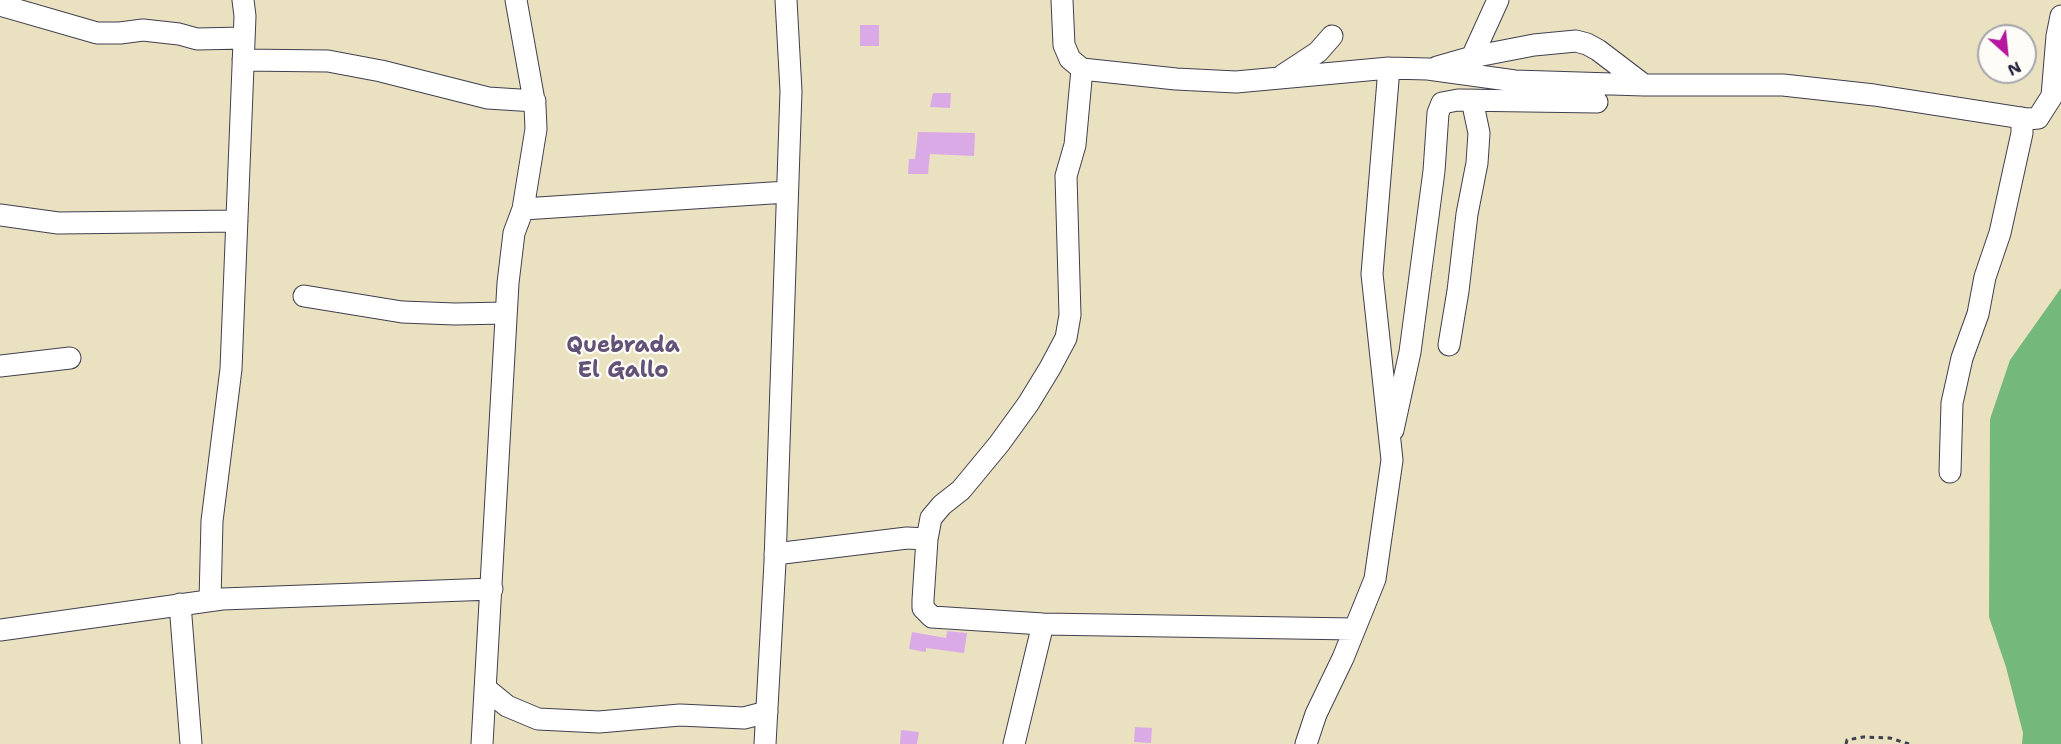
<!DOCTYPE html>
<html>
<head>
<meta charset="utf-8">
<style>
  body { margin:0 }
  #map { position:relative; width:2061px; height:744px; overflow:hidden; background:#eae1c0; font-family:"Shantell Sans",sans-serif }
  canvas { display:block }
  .north { position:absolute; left:1977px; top:24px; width:60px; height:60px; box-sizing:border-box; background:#fdfcf7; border:2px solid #a5a5ac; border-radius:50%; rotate:153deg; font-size:16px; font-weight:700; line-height:24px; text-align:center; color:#22223b }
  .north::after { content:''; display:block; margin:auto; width:21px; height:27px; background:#b5179e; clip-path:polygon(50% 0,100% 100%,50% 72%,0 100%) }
</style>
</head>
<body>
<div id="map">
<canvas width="2061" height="744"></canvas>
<div class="north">N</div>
</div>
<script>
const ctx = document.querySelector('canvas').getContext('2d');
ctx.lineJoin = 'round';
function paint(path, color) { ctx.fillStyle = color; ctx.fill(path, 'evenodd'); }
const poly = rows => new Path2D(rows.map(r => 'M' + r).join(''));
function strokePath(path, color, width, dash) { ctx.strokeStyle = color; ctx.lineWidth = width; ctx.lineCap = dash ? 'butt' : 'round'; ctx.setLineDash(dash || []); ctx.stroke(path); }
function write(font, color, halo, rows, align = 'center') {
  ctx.font = font + ' "Shantell Sans",sans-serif'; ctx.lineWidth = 4.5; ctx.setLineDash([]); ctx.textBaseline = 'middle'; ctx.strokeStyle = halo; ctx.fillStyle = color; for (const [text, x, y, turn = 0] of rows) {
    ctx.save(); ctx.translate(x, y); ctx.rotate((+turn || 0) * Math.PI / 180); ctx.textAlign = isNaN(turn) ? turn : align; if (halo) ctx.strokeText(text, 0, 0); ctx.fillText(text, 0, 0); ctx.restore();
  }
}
paint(poly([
  [2061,288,2061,744,2022,744,2023,733,2006,667,1989,617,1990,419,2010,360]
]), '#74b87b');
paint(poly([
  [860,25,879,25,879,46,860,46],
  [933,93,951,93,950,108,930,107],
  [918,132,975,133,974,156,930,154,928,174,908,174,909,159,915,159],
  [947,631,967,633,964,653,926,648,926,652,909,649,912,632,946,638],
  [1135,727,1152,728,1151,743,1134,742],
  [901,730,919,732,917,744,900,744]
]), '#daaae6');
const minor = poly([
  [1062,0,1064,45,1070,59,1082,69,1176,79,1236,82,1389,68,1428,69,1515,81,1644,85,1783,85,1874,95,2028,119,2038,118,2052,96,2057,36,2061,16],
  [0,5,97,33,120,33,143,30,179,34,197,39,244,38],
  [1472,57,1498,0],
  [243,60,328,61,381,71,488,98,535,101],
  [1437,67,1472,57,1534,45,1576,41,1587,44,1598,50,1644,85],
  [1283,75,1318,52,1332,36],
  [523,209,787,192],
  [0,215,58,223,237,221],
  [304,296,402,312,455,314,506,313],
  [1449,345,1458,291,1467,214,1477,163,1479,133,1472,100],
  [0,366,70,358],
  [1393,430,1410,352,1434,171,1438,113,1442,103,1458,100,1597,102],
  [1950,472,1952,403,1962,358,1978,314,1985,277,2000,233,2022,133,2022,118],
  [927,539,931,518,942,505,961,490,999,444,1028,404,1050,368,1066,338,1070,315,1066,176,1075,145,1082,69],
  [775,554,907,538,927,539,923,600,923,608,932,617,1043,624,1354,629],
  [210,600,212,521,231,369,245,16,243,0],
  [180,604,191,744],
  [0,630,222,599,492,589],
  [485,688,507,706,538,719,599,722,680,715,744,718,767,712],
  [482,744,508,283,514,233,523,209,536,129,535,106,516,0],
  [765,744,775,562,791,91,786,0],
  [1014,744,1043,624],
  [1306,744,1316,714,1343,658,1375,579,1392,460,1372,274,1389,68]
]);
strokePath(minor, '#403f4f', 23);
strokePath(poly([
  [1846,744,1847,740,1863,737,1890,738,1909,744]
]), '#403f4f', 3, [4.5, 4.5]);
strokePath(minor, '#fff', 21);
write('bold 22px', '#625277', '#fdfcf7', [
  ["Quebrada",623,346],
  ["El Gallo",623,371]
]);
</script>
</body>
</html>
